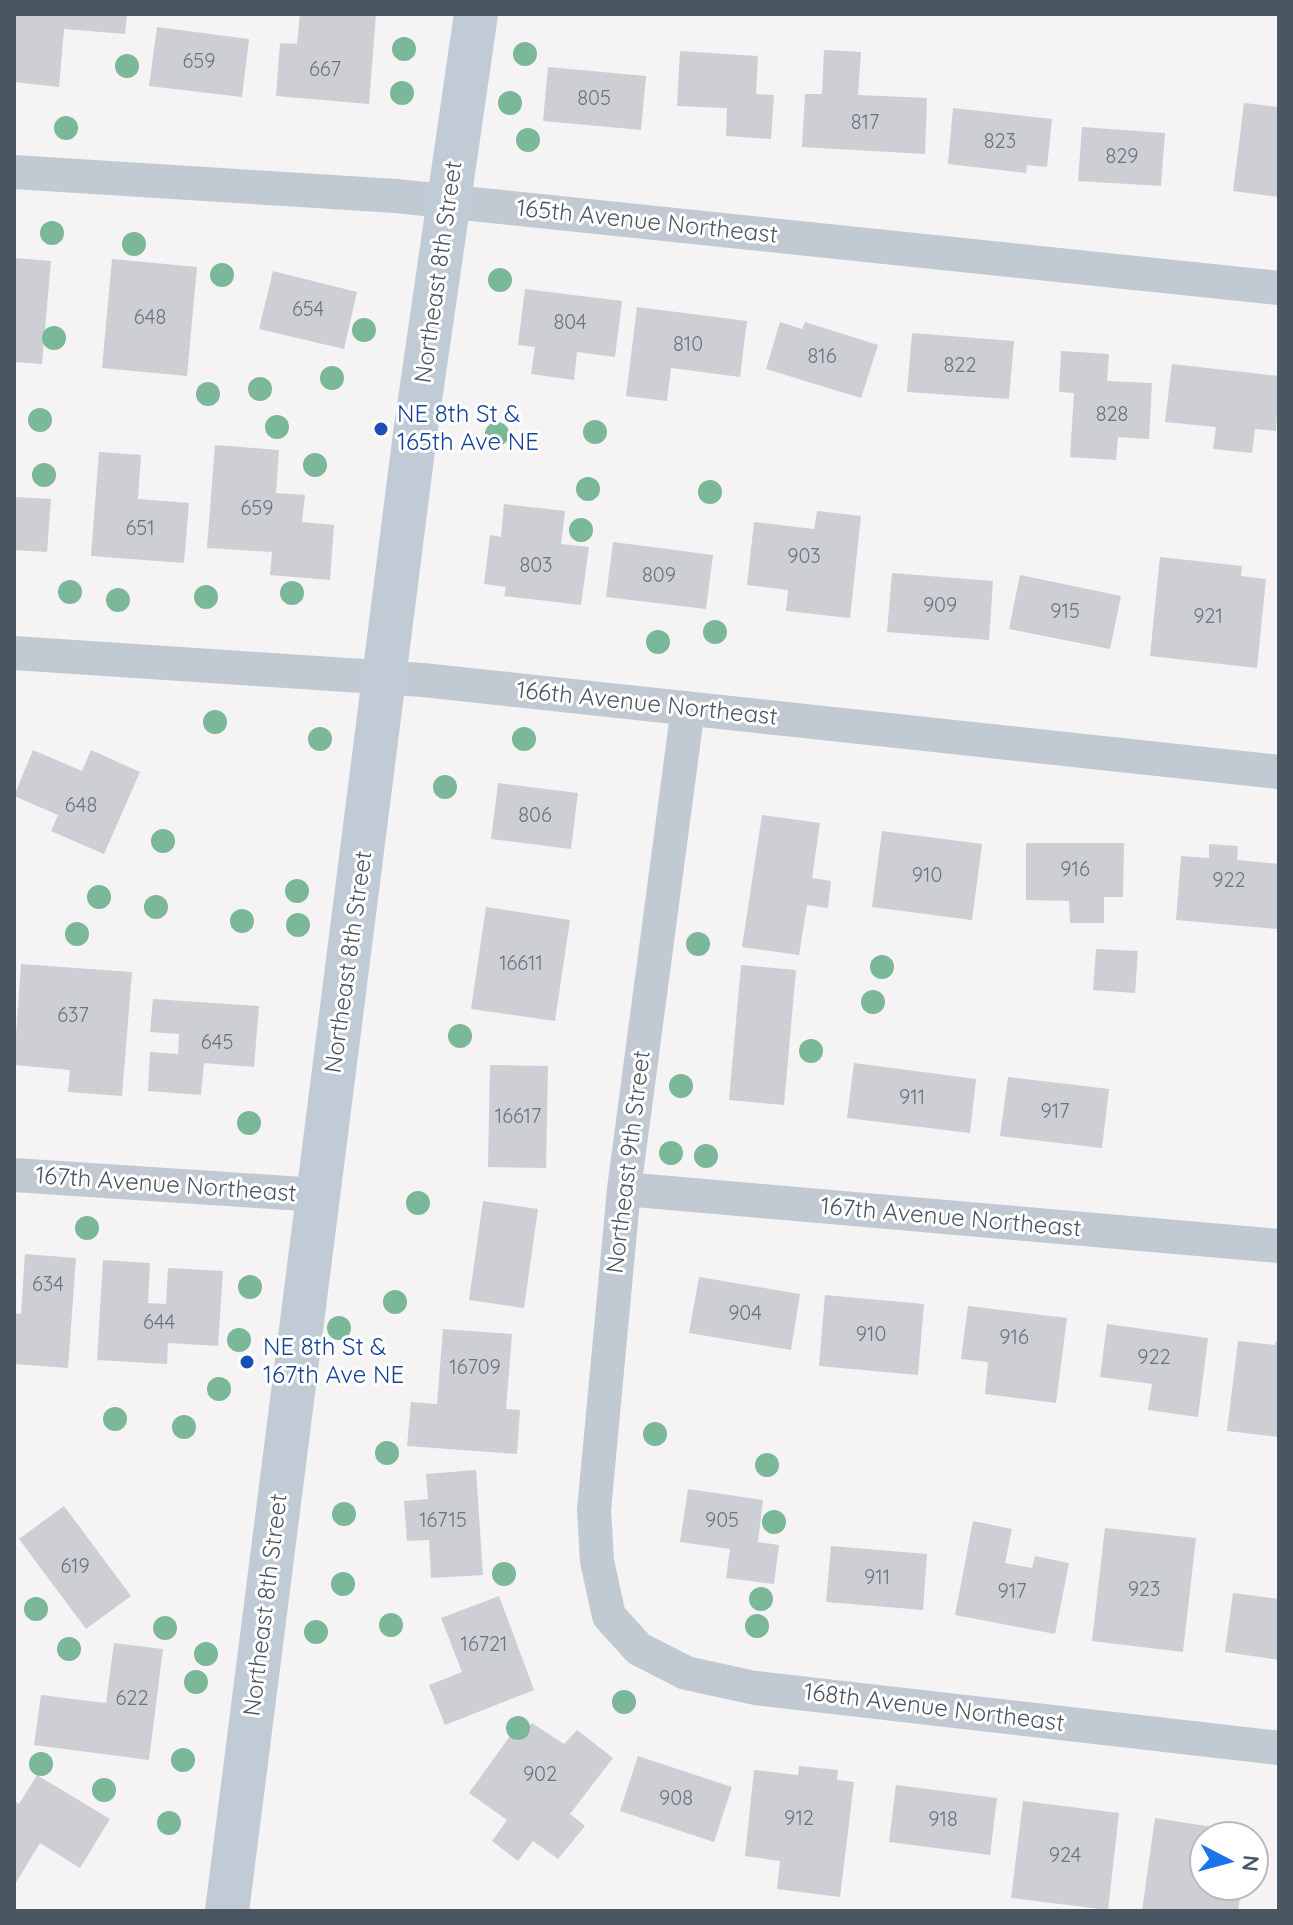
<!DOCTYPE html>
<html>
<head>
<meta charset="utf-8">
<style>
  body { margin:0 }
  #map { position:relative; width:1293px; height:1925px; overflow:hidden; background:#f5f3f3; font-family:Quicksand,sans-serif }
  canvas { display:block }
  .frame { position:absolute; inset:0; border:16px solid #4a5661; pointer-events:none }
  .north { position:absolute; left:1189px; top:1821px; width:80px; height:80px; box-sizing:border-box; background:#fff; border:2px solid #b7bbc0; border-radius:50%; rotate:96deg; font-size:22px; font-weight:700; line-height:32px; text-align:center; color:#4a5661 }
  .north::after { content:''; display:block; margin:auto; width:28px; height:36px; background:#1a73e8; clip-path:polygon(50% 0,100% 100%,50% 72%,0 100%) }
</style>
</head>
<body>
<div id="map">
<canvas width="1293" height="1925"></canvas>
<div class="frame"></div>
<div class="north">N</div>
</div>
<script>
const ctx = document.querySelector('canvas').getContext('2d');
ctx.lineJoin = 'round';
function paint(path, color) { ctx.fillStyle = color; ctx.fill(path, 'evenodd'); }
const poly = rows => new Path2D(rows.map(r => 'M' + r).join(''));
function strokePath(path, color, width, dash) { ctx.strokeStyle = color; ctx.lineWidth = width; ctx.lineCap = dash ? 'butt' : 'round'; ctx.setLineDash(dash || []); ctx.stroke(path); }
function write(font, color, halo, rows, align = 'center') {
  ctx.font = font + ' Quicksand,sans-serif'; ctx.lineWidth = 6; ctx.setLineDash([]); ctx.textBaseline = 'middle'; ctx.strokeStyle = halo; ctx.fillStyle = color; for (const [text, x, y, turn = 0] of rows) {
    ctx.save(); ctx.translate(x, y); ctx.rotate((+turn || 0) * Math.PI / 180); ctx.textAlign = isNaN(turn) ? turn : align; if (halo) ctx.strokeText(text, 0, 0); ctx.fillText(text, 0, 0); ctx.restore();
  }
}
paint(poly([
  [14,14,127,14,125,34,64,29,59,87,14,82],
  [300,14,376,14,369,104,276,96,280,43,297,44],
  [157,27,249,39,242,97,149,86],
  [824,50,861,52,858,95,927,98,925,154,802,147,805,94,822,94],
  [680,51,758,56,756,94,774,95,771,139,726,136,727,108,677,106],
  [548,67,646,76,641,130,543,121],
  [1244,103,1279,107,1279,197,1233,191],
  [953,108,1052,119,1047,167,1027,165,1026,173,948,164],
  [1082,127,1165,133,1161,186,1078,181],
  [14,258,51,261,42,364,14,362],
  [112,259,197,267,187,376,102,368],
  [273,271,357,292,344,349,259,329],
  [525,289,622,301,615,357,577,352,574,380,531,374,535,347,518,345],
  [637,307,747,321,740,377,671,368,667,401,626,396],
  [780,322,802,329,805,322,878,345,861,398,766,369],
  [912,333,1014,341,1009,399,907,392],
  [1061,351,1109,354,1107,381,1152,383,1149,439,1118,437,1116,460,1070,457,1074,393,1059,392],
  [1172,364,1279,376,1276,431,1255,429,1252,453,1213,449,1216,427,1165,422],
  [215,445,279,450,276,493,305,495,302,522,334,525,330,580,270,575,272,552,207,548],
  [99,452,141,455,138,499,189,503,184,563,91,556],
  [14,497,51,499,47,552,14,550],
  [504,504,565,511,561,544,589,547,581,605,504,596,506,587,484,584,490,535,501,537],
  [817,511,861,516,850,618,786,611,788,590,747,585,754,522,814,529],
  [613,542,713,555,706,609,606,597],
  [1160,557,1242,566,1241,576,1266,579,1257,668,1150,656],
  [892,573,993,581,989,640,887,632],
  [1020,575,1121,596,1110,649,1009,629],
  [33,750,82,771,91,750,140,772,104,854,51,831,58,815,14,796],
  [498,783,578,793,571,849,491,839],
  [762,815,820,823,812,878,831,881,828,908,807,905,799,955,742,947],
  [882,831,982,844,972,920,872,907],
  [1026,843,1124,843,1123,897,1104,897,1104,923,1070,923,1069,901,1026,900],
  [1209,844,1238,846,1237,860,1279,864,1277,929,1176,920,1181,856,1209,858],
  [486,907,570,920,555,1021,471,1009],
  [1096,949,1138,951,1135,993,1093,990],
  [21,964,132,972,122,1096,68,1092,70,1070,14,1065],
  [741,965,796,970,784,1105,729,1100],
  [153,999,259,1006,254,1067,204,1063,201,1095,148,1091,150,1052,178,1054,179,1034,150,1032],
  [854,1063,976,1079,970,1133,847,1118],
  [490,1065,548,1066,546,1168,488,1167],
  [1008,1077,1109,1089,1102,1148,1000,1136],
  [483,1201,538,1209,524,1308,469,1300],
  [25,1254,76,1258,68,1368,14,1364,14,1313,21,1314],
  [103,1260,150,1263,148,1303,166,1304,168,1268,223,1271,218,1346,168,1343,167,1364,97,1360],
  [699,1277,800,1294,791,1350,689,1333],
  [825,1295,924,1304,918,1375,819,1366],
  [968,1306,1067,1318,1056,1403,985,1394,988,1362,961,1359],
  [1107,1324,1208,1338,1198,1417,1148,1410,1152,1384,1100,1377],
  [443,1329,512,1334,506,1409,520,1410,517,1454,407,1446,411,1402,437,1404],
  [1238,1341,1275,1345,1276,1341,1279,1342,1279,1437,1227,1431],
  [476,1470,483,1575,431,1578,429,1540,407,1541,404,1501,428,1499,426,1474],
  [688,1489,763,1500,758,1542,779,1545,774,1584,726,1578,730,1549,680,1542],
  [64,1506,131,1596,86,1629,19,1539],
  [973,1521,1012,1529,1005,1563,1032,1568,1035,1556,1069,1563,1055,1634,955,1615],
  [1105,1528,1196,1538,1183,1652,1092,1641],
  [831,1546,927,1554,923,1610,826,1602],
  [1233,1593,1279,1599,1279,1660,1225,1652],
  [499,1596,534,1690,445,1725,429,1685,462,1672,441,1618],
  [114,1643,163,1649,149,1760,34,1745,41,1695,106,1703],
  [532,1723,564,1744,577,1730,613,1758,570,1814,585,1826,558,1859,533,1841,518,1861,492,1841,507,1820,469,1793,510,1736,517,1741],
  [638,1756,732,1787,714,1842,620,1811],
  [799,1766,838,1770,837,1780,854,1782,840,1897,777,1889,780,1861,745,1856,754,1770,798,1775],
  [37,1775,110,1819,80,1868,40,1843,14,1886,14,1801,19,1804],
  [896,1785,997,1798,990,1855,889,1842],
  [1023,1801,1119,1813,1108,1910,1011,1898],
  [1155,1818,1250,1833,1249,1837,1205,1837,1205,1885,1242,1885,1238,1911,1142,1911]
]), '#cdcfd5');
strokePath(poly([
  [14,172,396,196,1279,288],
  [14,653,423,680,1279,772],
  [688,708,624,1189,594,1510,597,1561,609,1616,639,1649,686,1673,755,1688,1279,1748],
  [14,1175,318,1195],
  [624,1189,1279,1246]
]), '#c1cad2', 34);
strokePath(poly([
  [227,1911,415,434,476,14]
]), '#c1cbd6', 44);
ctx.fillStyle = '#7bb799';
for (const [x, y] of [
  [404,49],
  [525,54],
  [127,66],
  [402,93],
  [510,103],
  [66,128],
  [528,140],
  [52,233],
  [134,244],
  [222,275],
  [500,280],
  [364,330],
  [54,338],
  [332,378],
  [260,389],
  [208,394],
  [40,420],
  [277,427],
  [595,432],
  [497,434],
  [315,465],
  [44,475],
  [588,489],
  [710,492],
  [581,530],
  [70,592],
  [292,593],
  [206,597],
  [118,600],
  [715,632],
  [658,642],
  [215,722],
  [320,739],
  [524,739],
  [445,787],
  [163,841],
  [297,891],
  [99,897],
  [156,907],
  [242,921],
  [298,925],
  [77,934],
  [698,944],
  [882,967],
  [873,1002],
  [460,1036],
  [811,1051],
  [681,1086],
  [249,1123],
  [671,1153],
  [706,1156],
  [418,1203],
  [87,1228],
  [250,1287],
  [395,1302],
  [339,1328],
  [239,1340],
  [219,1389],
  [115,1419],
  [184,1427],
  [655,1434],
  [387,1453],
  [767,1465],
  [344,1514],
  [774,1522],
  [504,1574],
  [343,1584],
  [761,1599],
  [36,1609],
  [391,1625],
  [757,1626],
  [165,1628],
  [316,1632],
  [69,1649],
  [206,1654],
  [196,1682],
  [624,1702],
  [518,1728],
  [183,1760],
  [41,1764],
  [104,1790],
  [169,1823]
]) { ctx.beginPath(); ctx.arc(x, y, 12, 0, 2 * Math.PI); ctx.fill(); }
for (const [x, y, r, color] of [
  [381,429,8,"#1a4fb4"],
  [247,1362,8,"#1a4fb4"]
]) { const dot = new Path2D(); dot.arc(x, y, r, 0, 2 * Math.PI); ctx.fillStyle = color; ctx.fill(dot); strokePath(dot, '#fff', 3); }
write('20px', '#6b747e', null, [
  ["659",199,62],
  ["667",325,70],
  ["805",594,99],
  ["817",865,123],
  ["823",1000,142],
  ["829",1122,157],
  ["654",308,310],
  ["648",150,318],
  ["804",570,323],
  ["810",688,345],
  ["816",822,357],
  ["822",960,366],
  ["828",1112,415],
  ["659",257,509],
  ["651",140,529],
  ["903",804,557],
  ["803",536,566],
  ["809",659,576],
  ["909",940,606],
  ["915",1065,612],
  ["921",1208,617],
  ["648",81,806],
  ["806",535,816],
  ["916",1075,870],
  ["910",927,876],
  ["922",1229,881],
  ["16611",521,964],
  ["637",73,1016],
  ["645",217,1043],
  ["911",912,1098],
  ["917",1055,1112],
  ["16617",518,1117],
  ["634",48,1285],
  ["904",745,1314],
  ["644",159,1323],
  ["910",871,1335],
  ["916",1014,1338],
  ["922",1154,1358],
  ["16709",475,1368],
  ["16715",443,1521],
  ["905",722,1521],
  ["619",75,1567],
  ["911",877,1578],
  ["923",1144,1590],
  ["917",1012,1592],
  ["16721",484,1645],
  ["622",132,1699],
  ["902",540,1775],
  ["908",676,1799],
  ["912",799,1819],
  ["918",943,1820],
  ["924",1065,1856]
]);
write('24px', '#4a5661', '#fff', [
  ["165th Avenue Northeast",647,222,6],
  ["Northeast 8th Street",439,272,-82],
  ["166th Avenue Northeast",647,704,6],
  ["Northeast 8th Street",349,962,-82],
  ["Northeast 9th Street",629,1162,-83],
  ["167th Avenue Northeast",166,1185,4],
  ["167th Avenue Northeast",951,1218,5],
  ["Northeast 8th Street",266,1605,-83],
  ["168th Avenue Northeast",934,1708,7]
]);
write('24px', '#164399', '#fff', [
  ["NE 8th St &",397,415],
  ["165th Ave NE",397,443],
  ["NE 8th St &",263,1348],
  ["167th Ave NE",263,1376]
], 'left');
</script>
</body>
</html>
